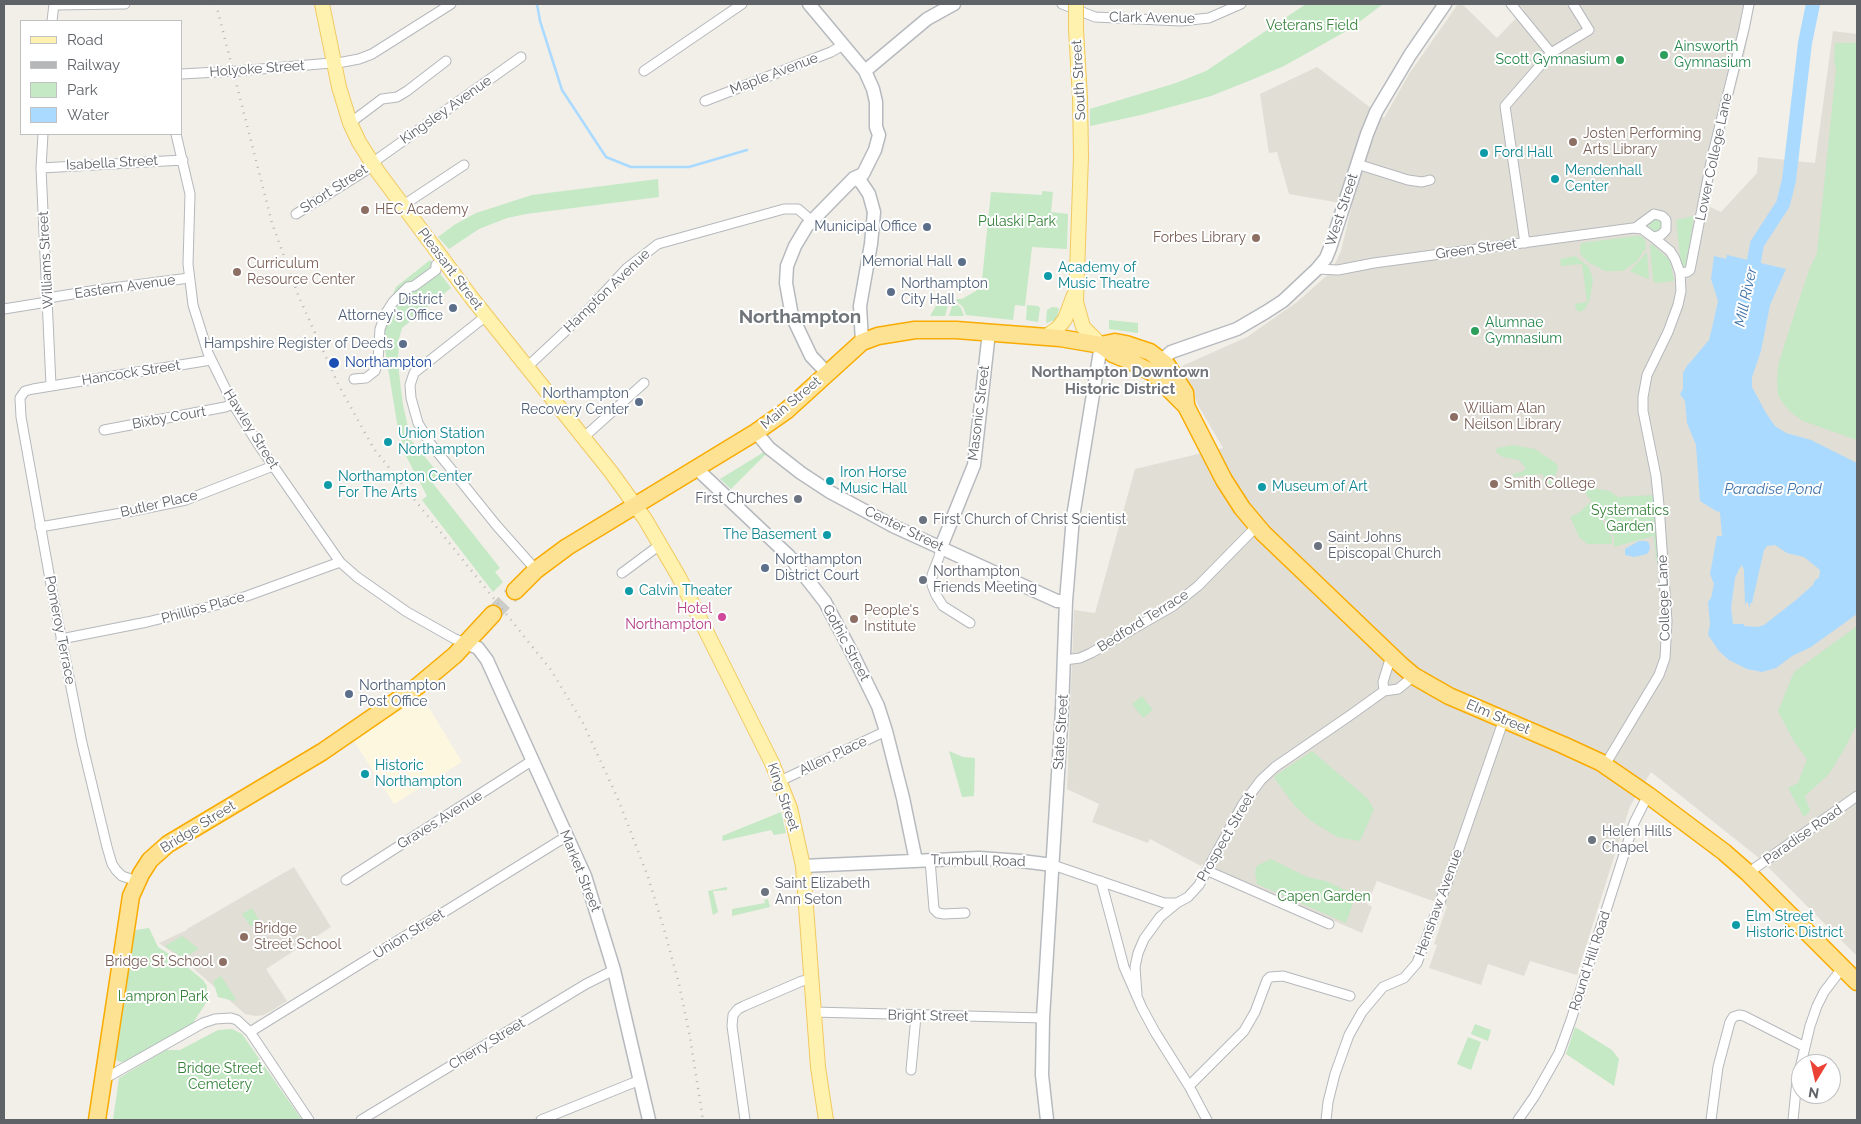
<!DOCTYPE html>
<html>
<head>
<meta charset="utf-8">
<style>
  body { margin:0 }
  #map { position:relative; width:1861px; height:1124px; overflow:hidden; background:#f1efe8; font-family:Raleway,sans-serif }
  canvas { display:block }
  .frame { position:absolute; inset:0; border:5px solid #5f6368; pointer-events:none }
  .legend { position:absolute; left:20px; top:20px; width:162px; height:115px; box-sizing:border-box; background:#fff; border:1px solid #bfc1c3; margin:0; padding:6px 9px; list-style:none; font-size:15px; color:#5f6368 }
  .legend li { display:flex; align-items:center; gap:10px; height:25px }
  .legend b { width:25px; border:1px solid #bfc1c3 }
  .north { position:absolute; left:1791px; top:1054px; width:50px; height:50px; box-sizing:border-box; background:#fff; border:1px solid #bfc1c3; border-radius:50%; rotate:189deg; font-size:14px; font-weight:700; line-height:20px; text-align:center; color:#5f6368 }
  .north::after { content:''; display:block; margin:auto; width:18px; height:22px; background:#ea4335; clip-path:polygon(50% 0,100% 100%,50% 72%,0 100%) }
</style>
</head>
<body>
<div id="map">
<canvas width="1861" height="1124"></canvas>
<div class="frame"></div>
<ul class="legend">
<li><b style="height:6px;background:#fff2af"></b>Road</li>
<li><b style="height:6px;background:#b6b7b8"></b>Railway</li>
<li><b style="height:14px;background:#c5e8c5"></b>Park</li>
<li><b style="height:14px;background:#aadaff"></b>Water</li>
</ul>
<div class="north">N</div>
</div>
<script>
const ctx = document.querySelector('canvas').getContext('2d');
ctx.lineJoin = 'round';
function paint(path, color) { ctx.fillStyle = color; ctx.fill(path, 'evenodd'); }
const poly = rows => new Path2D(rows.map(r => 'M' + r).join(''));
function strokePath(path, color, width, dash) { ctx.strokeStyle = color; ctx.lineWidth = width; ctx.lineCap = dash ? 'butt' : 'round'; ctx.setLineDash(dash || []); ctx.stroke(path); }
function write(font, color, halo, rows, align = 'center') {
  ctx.font = font + ' Raleway,sans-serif'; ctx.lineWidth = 4; ctx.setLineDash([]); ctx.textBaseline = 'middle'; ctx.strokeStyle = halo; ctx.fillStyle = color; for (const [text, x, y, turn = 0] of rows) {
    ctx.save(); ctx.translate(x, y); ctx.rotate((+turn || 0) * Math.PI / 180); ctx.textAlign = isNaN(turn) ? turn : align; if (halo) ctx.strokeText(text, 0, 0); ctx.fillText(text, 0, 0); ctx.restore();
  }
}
paint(poly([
  [420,693,462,762,394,804,354,741]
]), '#fef7e0');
paint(poly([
  [1458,4,1462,4,1497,38,1524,10,1518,4,1755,4,1745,52,1720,146,1708,206,1721,212,1757,173,1758,157,1815,163,1833,31,1857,34,1857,956,1759,858,1651,772,1630,806,1577,975,1530,961,1524,976,1488,964,1481,985,1429,968,1437,945,1434,944,1447,906,1377,881,1367,904,1372,907,1362,933,1202,864,1201,866,1150,839,1148,843,1092,822,1099,804,1067,789,1074,610,1095,613,1135,469,1223,448,1198,405,1182,366,1247,337,1297,302,1331,272,1341,251,1352,205,1289,194,1277,152,1269,153,1260,94,1317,67,1384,118,1409,74],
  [294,867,331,927,266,969,287,1001,273,1010,264,1015,256,1016,245,1014,186,962,159,943,187,930,187,929]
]), '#e1ded6');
paint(poly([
  [1306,4,1383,4,1350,29,1284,66,1256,78,1211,96,1141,115,1090,126,1090,109,1176,83,1206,71],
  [1835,43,1857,43,1857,440,1803,421,1793,414,1784,405,1778,395,1777,382,1778,366,1784,346,1809,270,1817,253,1836,69,1834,60],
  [658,179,659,197,526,214,507,218,479,229,449,249,438,237,454,225,476,213,532,195],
  [1042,191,1053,192,1051,212,1068,214,1067,249,1032,247,1025,306,1015,305,1013,320,966,315,963,307,956,301,957,299,962,299,976,291,982,280,991,192,1042,195],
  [1694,216,1686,265,1684,267,1681,265,1676,220],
  '1649 225a7 7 0 1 1 14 0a7 7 0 1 1-14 0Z',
  [1636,236,1641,236,1645,240,1646,248,1636,262,1623,271,1605,271,1588,262,1581,255,1582,254,1580,253,1580,246,1581,243],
  [1650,245,1653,245,1670,260,1674,281,1656,283,1653,281],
  [1647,252,1649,278,1648,279,1630,271],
  [1575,256,1589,267,1593,280,1590,299,1585,309,1580,312,1576,310,1575,304,1587,302,1582,264,1561,266,1560,259],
  [430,260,451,288,402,328,399,339,398,365,403,405,411,440,439,474,431,481,500,568,495,572,503,582,493,592,422,500,427,496,406,456,397,423,383,337,388,307,396,287],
  [947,300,948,305,945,316,930,316,937,304,940,302,940,306,942,306,942,301],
  [956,303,961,308,964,316,949,316,952,306],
  [1027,305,1038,306,1040,308,1038,322,1026,320],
  [1052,307,1059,308,1057,319,1047,323,1046,322,1047,310],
  [1109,320,1138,323,1138,333,1109,329],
  [1512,445,1535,449,1557,464,1558,469,1550,486,1544,486,1543,474,1513,477,1513,474,1524,471,1525,467,1519,460,1502,457,1495,451,1498,448],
  [764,452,766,454,731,489,720,479],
  [1580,486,1609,491,1618,497,1654,495,1660,560,1656,561,1654,536,1614,547,1614,538,1606,521],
  [1590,502,1602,520,1612,538,1612,544,1587,544,1579,537,1570,517,1580,512],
  [1857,626,1857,727,1856,726,1846,746,1829,774,1805,796,1810,811,1804,817,1788,788,1798,783,1807,759,1793,740,1778,711,1794,672],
  [1142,696,1153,710,1143,718,1132,704],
  [949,751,963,757,975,758,974,796,962,797],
  [1312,751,1367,798,1374,809,1361,839,1359,841,1337,837,1311,821,1294,805,1274,778,1276,775],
  [781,812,786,833,774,835,771,830,723,841,722,836],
  [1271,859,1307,877,1326,881,1356,895,1346,923,1257,884,1255,873,1256,868,1258,865],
  [727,887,727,890,713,891,718,912,713,915,708,891],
  [768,899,770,907,732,916,732,909,765,903,764,900],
  [252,908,260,922,251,927,242,914],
  [149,928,158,947,180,961,203,980,207,986,206,1003,189,1029,163,1040,127,1061,120,1062,116,1060,114,1056,134,932,136,930],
  [182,936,199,949,183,958,165,946],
  [221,976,236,999,234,1001,218,997,213,981],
  [1475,1024,1491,1030,1488,1041,1471,1034],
  [1575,1027,1612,1050,1619,1059,1614,1086,1566,1054],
  [232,1029,242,1034,302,1120,113,1120,119,1078,166,1050,180,1050,218,1030],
  [1468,1037,1481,1042,1471,1070,1457,1064]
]), '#c5e8c5');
paint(poly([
  [1727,255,1786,269,1770,305,1761,351,1752,377,1752,387,1766,413,1775,426,1786,433,1811,440,1857,463,1857,614,1811,647,1792,656,1776,668,1762,672,1747,669,1729,660,1719,651,1708,635,1710,624,1708,602,1711,598,1714,584,1710,574,1717,536,1722,536,1720,512,1716,511,1700,501,1696,445,1687,423,1685,401,1680,394,1683,389,1683,373,1687,366,1709,340,1712,328,1718,301,1711,279,1714,256,1726,259],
  [1775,545,1787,553,1804,557,1820,570,1819,578,1815,580,1813,585,1796,600,1764,625,1758,627,1744,626,1744,624,1733,624,1731,608,1735,578,1739,569,1742,565,1744,570,1745,605,1747,601,1750,608,1750,603,1752,603,1764,550,1767,546],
  [1639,541,1646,541,1649,543,1650,549,1647,554,1634,557,1625,555,1625,549]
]), '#aadaff');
strokePath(poly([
  [537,4,540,21,562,90,606,157,631,167,689,167,747,150]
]), '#aadaff', 2.5);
strokePath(poly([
  [1751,278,1757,244,1783,204,1789,180,1805,43,1813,4]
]), '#aadaff', 14);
strokePath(poly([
  [493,614,515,591]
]), '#ccccc8', 16, [16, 8]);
const street = poly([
  [1062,4,1095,17,1181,21,1209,18,1241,4],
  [1511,4,1551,53],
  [54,5,125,4],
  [52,21,54,4],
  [644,71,742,4],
  [181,74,237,71,343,62,359,59,372,54,451,4],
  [705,101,831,52,843,45],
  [350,123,382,99,397,97,407,91,446,61],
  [43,134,41,168,51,385],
  [176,134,190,194,188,264,193,305,208,353,233,404,258,444,340,562,357,577,407,612,455,639,466,643],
  [1357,164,1408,180,1422,182,1430,180],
  [41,168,183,160],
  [402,206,464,165],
  [296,214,365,171,379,158,521,57],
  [1635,228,1654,214,1662,216,1666,220,1666,230,1661,235,1653,237],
  [1525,243,1505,106,1551,53,1589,30,1573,4],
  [1317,269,1338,270,1374,263,1633,228,1642,229,1653,237,1670,251,1675,259,1680,273,1681,291,1678,305,1668,332,1647,375,1643,397,1643,411,1656,476,1659,505,1667,621,1665,658,1659,675,1605,765],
  [1680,273,1687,272,1690,270,1712,157,1744,29,1749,4],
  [4,309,41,303,54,297,97,290,189,278],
  [486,316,414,373,410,385,411,398,418,423,430,443,497,526,536,570],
  [526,368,588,310,627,268,658,244,784,209,798,209,812,221],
  [354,379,366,378,375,371,378,361,380,329,386,313,393,302,408,287,414,286,436,270,436,265,443,260],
  [104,430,225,407,233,404],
  [583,438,644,383],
  [40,527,133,511,186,500,273,466],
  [941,547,939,557,932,575,932,585,936,595,943,606,970,623],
  [622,573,661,544],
  [61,639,147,622,209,607,247,596,340,562],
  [1064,660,1080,658,1091,653,1173,606,1198,586,1257,526],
  [1384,691,1383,682,1391,656],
  [780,781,886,731],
  [930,860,934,909,938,913,944,914,965,913],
  [1053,865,1164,903,1177,903],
  [1208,871,1329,924],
  [1748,873,1857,796],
  [346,880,533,760],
  [137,881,122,876,116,870,112,864,107,847,82,743,53,596,21,417,20,398,25,391,33,389,211,360],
  [1101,881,1124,967,1142,1008,1155,1032,1189,1086,1207,1120],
  [1137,995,1135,967,1138,953,1144,939,1160,917,1177,903,1188,897,1199,885,1243,804,1261,780,1275,767,1352,714,1384,691,1398,689,1414,676],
  [813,1012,1043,1018],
  [250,1032,567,836],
  [1801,1064,1810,1026,1817,1006,1824,992,1843,967],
  [911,1070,916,1016],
  [104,1079,203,1023,215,1019,231,1018,237,1020,250,1032,309,1120],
  [1189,1086,1244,1031,1255,1012,1267,980,1270,977,1283,976,1350,996],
  [361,1120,586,984,614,970],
  [541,1120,640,1080],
  [745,1120,732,1026,733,1015,738,1009,744,1006,802,981,810,980],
  [1326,1120,1328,1102,1335,1074,1349,1035,1362,1012,1383,987,1404,978,1417,963,1449,878,1504,719],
  [1518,1120,1534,1097,1559,1053,1571,1020,1634,823,1648,795],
  [1711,1120,1718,1067,1730,1022,1733,1017,1739,1015,1744,1016,1805,1047],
  [1793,1120,1797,1080,1801,1064]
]);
const secondary = poly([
  [809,4,865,71,873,89,876,102,876,127,879,135,875,150,863,174,854,178,807,226,795,246,787,266,786,283,792,316,811,356,827,373],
  [865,71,927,19,954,4],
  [854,178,861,182,869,194,874,212,871,244,860,306,862,342],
  [1157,366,1162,360,1171,352,1237,329,1266,312,1283,301,1317,269,1326,258,1330,248,1367,134,1376,112,1410,55,1445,4],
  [756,432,769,448,801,473,830,492,893,526,1057,601,1066,601],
  [697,469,789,556,825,602,852,653,878,706,886,731,903,798,916,861],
  [941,547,974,465,989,332],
  [466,643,478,648,487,660,585,876,614,970,649,1120],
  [803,866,979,858,1021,861,1053,865],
  [1047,1120,1042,1075,1043,1018,1062,709,1066,601,1073,517,1101,345]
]);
const primary = poly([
  [322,4,339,87,350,123,359,142,378,172,471,297,611,472,645,519,679,577,772,763,790,808,803,866,818,1067,826,1120],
  [1076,29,1080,98,1081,156,1076,302,1083,327,1101,345],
  [1045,337,1058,328,1065,319,1074,295]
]);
const highway = poly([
  [1101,345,1113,354,1130,361,1153,373,1186,406,1224,480,1242,508,1263,533,1401,665,1414,676,1449,696,1563,745,1600,762,1648,795,1724,852,1748,873,1857,982],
  [515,591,536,570,567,547,756,432,786,411,862,342,878,336,915,330,956,330,1060,338,1101,345,1115,342,1126,344,1150,352,1167,365,1185,393,1186,404],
  [97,1120,131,896,141,874,150,860,168,844,322,752,418,686,455,655,493,614]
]);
strokePath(street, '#b5b8bc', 11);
strokePath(secondary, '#b6babf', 15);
strokePath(primary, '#f2c960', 16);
strokePath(highway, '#f9ab00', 19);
strokePath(street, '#fff', 9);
strokePath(secondary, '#fff', 12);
strokePath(primary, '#fff2af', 14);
strokePath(highway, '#fde293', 16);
strokePath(poly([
  [216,4,272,223,298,295,339,386,374,449,551,670,583,723,618,799,648,877,664,929,679,984,690,1037,703,1120]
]), '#b6b7b8', 2.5, [1, 6]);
const primaryBridge = poly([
  [1076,4,1076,29]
]);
strokePath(primaryBridge, '#f2c960', 16, []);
strokePath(primaryBridge, '#fff2af', 14);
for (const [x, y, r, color] of [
  [1664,55,5,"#2e9e5b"],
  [1620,60,5,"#2e9e5b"],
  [1573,142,5,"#8d6e63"],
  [1484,153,5,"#0f9aa8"],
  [1555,179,5,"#0f9aa8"],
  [365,210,5,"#8d6e63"],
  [927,227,5,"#5c6f8a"],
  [1256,238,5,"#8d6e63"],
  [962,262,5,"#5c6f8a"],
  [237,272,5,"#8d6e63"],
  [1048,276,5,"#0f9aa8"],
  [891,292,5,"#5c6f8a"],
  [453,308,5,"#5c6f8a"],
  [1475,331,5,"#2e9e5b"],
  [403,344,5,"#5c6f8a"],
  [334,363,6,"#1a4fb4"],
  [639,402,5,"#5c6f8a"],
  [1454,417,5,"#8d6e63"],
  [388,442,5,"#0f9aa8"],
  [830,481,5,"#0f9aa8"],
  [1494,484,5,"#8d6e63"],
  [328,485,5,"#0f9aa8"],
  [1262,487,5,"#0f9aa8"],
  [798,499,5,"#6b7280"],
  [923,520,5,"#6b7280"],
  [827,535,5,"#0f9aa8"],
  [1318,546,5,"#6b7280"],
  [765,568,5,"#5c6f8a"],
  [923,580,5,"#6b7280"],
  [629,591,5,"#0f9aa8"],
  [722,617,5,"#d1479c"],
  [854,619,5,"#8d6e63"],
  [349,694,5,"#5c6f8a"],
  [365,774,5,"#0f9aa8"],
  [1592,840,5,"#6b7280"],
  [765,892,5,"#6b7280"],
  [1736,925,5,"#0f9aa8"],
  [244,937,5,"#8d6e63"],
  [223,962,5,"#8d6e63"]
]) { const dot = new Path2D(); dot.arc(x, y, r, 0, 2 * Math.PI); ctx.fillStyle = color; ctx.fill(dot); strokePath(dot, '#fff', 2); }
write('14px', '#5f6368', '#fff', [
  ["Clark Avenue",1152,18,1],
  ["Holyoke Street",257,69,-4],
  ["Maple Avenue",774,74,-21],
  ["South Street",1079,80,-93],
  ["Kingsley Avenue",446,110,-35],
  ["Lower College Lane",1714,157,-78],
  ["Isabella Street",112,163,-3],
  ["Short Street",334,189,-33],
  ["West Street",1342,210,-72],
  ["Green Street",1476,249,-8],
  ["Williams Street",46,260,-93],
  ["Pleasant Street",450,269,53],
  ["Eastern Avenue",125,287,-8],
  ["Hampton Avenue",607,291,-44],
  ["Hancock Street",131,373,-9],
  ["Main Street",791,403,-40],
  ["Masonic Street",979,413,-83],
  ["Bixby Court",169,418,-10],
  ["Hawley Street",251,429,58],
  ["Butler Place",159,504,-13],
  ["Center Street",904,529,26],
  ["College Lane",1664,598,-92],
  ["Phillips Place",203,608,-15],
  ["Bedford Terrace",1143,621,-32],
  ["Pomeroy Terrace",60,630,79],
  ["Gothic Street",846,643,62],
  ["Elm Street",1498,717,23],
  ["State Street",1061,732,-86],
  ["Allen Place",833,756,-25],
  ["King Street",783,797,71],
  ["Graves Avenue",440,820,-32],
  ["Bridge Street",198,827,-32],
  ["Paradise Road",1803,835,-35],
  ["Prospect Street",1226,837,-60],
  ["Trumbull Road",978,861,1],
  ["Market Street",580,871,68],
  ["Henshaw Avenue",1439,903,-70],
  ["Union Street",409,934,-32],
  ["Round Hill Road",1590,961,-72],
  ["Bright Street",928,1016,1],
  ["Cherry Street",487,1044,-31]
]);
write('14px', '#348238', '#fff', [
  ["Veterans Field",1312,26],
  ["Pulaski Park",1017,222],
  ["Systematics",1630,511],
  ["Garden",1630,527],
  ["Capen Garden",1324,897],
  ["Lampron Park",163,997],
  ["Bridge Street",220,1069],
  ["Cemetery",220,1085]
]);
write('14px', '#27864d', '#fff', [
  ["Ainsworth",1674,47],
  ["Gymnasium",1674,63],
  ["Scott Gymnasium",1610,60,"right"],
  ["Alumnae",1485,323],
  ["Gymnasium",1485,339]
], 'left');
write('14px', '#785e54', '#fff', [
  ["Josten Performing",1583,134],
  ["Arts Library",1583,150],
  ["HEC Academy",375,210],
  ["Forbes Library",1246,238,"right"],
  ["Curriculum",247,264],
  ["Resource Center",247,280],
  ["William Alan",1464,409],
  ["Neilson Library",1464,425],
  ["Smith College",1504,484],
  ["People's",864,611],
  ["Institute",864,627],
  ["Bridge",254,929],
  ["Street School",254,945],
  ["Bridge St School",213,962,"right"]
], 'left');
write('14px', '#0d838f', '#fff', [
  ["Ford Hall",1494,153],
  ["Mendenhall",1565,171],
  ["Center",1565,187],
  ["Academy of",1058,268],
  ["Music Theatre",1058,284],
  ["Union Station",398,434],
  ["Northampton",398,450],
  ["Iron Horse",840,473],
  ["Music Hall",840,489],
  ["Northampton Center",338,477],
  ["For The Arts",338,493],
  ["Museum of Art",1272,487],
  ["The Basement",817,535,"right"],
  ["Calvin Theater",639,591],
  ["Historic",375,766],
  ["Northampton",375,782],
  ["Elm Street",1746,917],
  ["Historic District",1746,933]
], 'left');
write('14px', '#4e5e75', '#fff', [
  ["Municipal Office",917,227],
  ["Memorial Hall",952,262],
  ["Northampton",901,284,"left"],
  ["City Hall",901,300,"left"],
  ["District",443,300],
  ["Attorney's Office",443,316],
  ["Hampshire Register of Deeds",393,344],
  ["Northampton",629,394],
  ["Recovery Center",629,410],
  ["Northampton",775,560,"left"],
  ["District Court",775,576,"left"],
  ["Northampton",359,686,"left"],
  ["Post Office",359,702,"left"]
], 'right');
write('14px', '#164399', '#fff', [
  ["Northampton",345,363]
], 'left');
write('14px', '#5b616d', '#fff', [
  ["First Churches",788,499,"right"],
  ["First Church of Christ Scientist",933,520],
  ["Saint Johns",1328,538],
  ["Episcopal Church",1328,554],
  ["Northampton",933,572],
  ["Friends Meeting",933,588],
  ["Helen Hills",1602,832],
  ["Chapel",1602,848],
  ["Saint Elizabeth",775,884],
  ["Ann Seton",775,900]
], 'left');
write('14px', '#b23c85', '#fff', [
  ["Hotel",712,609],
  ["Northampton",712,625]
], 'right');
write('italic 15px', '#4174aa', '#fff', [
  ["Mill River",1746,297,-78],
  ["Paradise Pond",1773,489]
]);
write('bold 15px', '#70757a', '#fff', [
  ["Northampton Downtown",1120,372],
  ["Historic District",1120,389]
]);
write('bold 19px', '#70757a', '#fff', [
  ["Northampton",800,317]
]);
</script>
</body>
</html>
